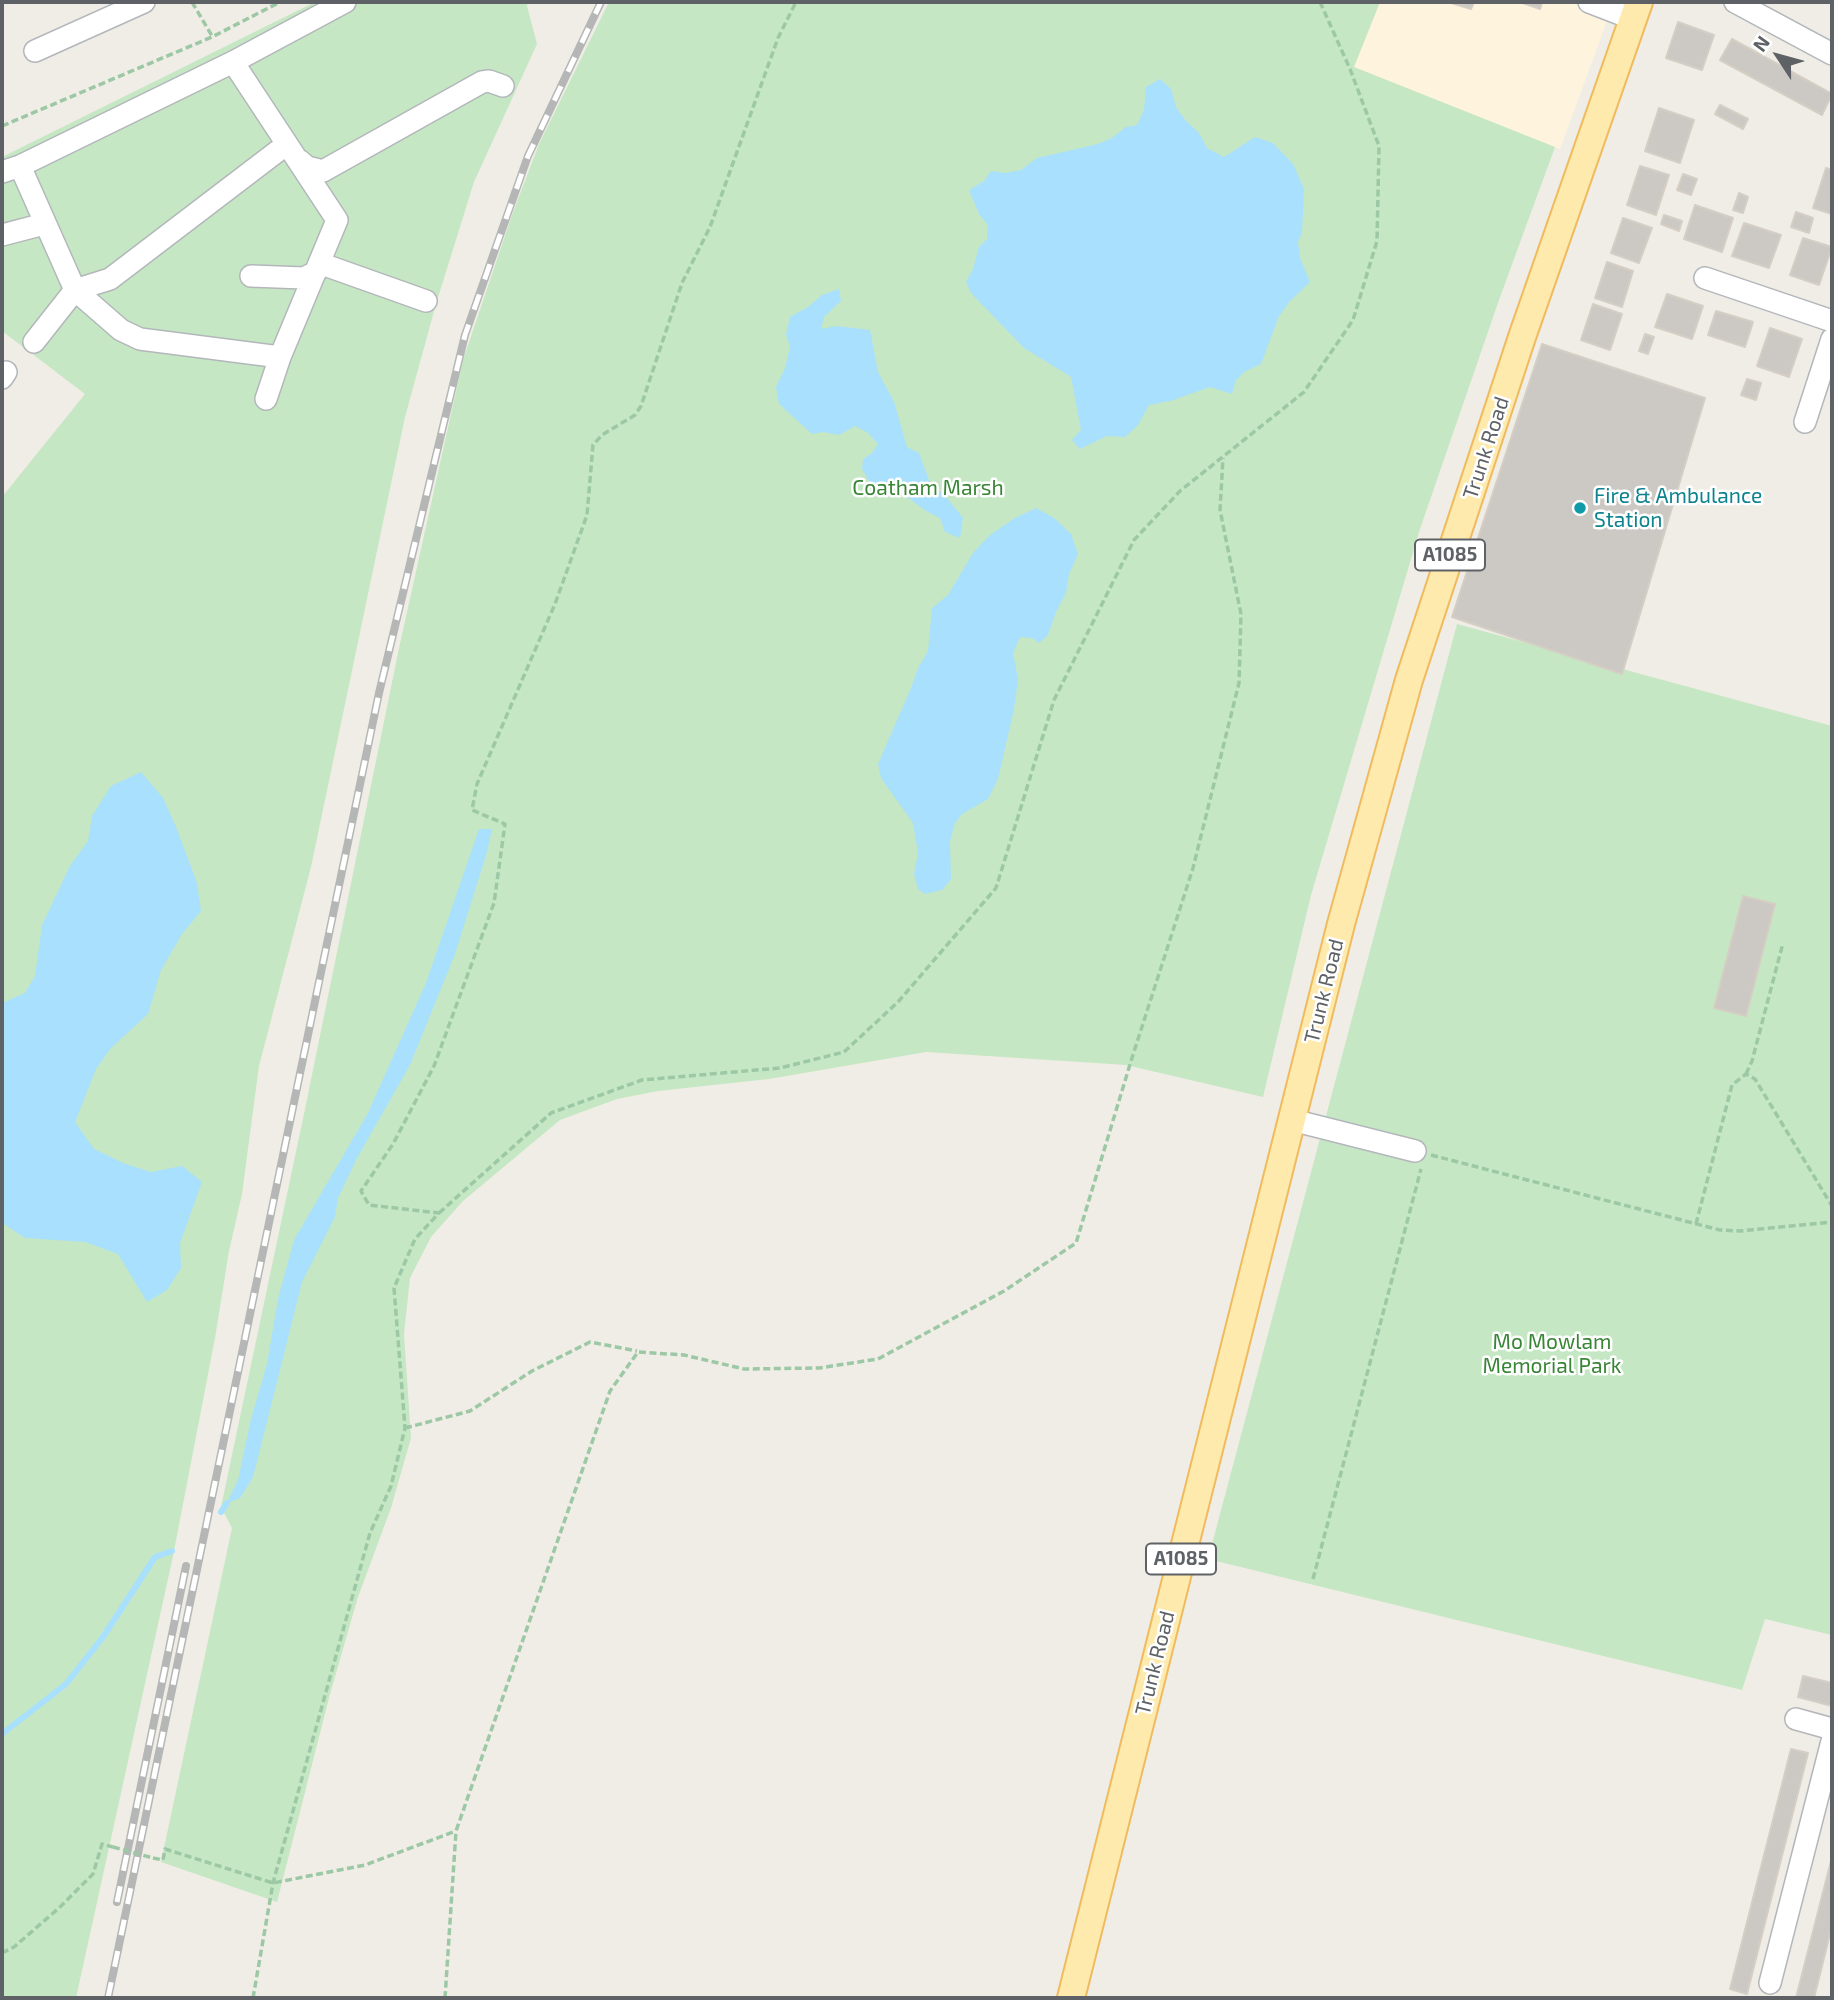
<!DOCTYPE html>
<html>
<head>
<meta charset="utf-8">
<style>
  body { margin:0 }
  #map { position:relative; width:1834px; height:2000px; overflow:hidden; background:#f0ede6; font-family:"Exo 2",sans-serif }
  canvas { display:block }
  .frame { position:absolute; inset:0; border:4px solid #5e6266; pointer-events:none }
  .north { position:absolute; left:1743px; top:21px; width:70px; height:70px; -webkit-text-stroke:5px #fff; paint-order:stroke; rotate:306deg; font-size:19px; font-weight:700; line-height:28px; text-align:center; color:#5e6266 }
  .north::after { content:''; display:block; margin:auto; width:24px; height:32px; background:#5e6266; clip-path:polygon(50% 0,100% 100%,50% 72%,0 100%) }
</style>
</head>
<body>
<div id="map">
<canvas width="1834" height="2000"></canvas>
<div class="frame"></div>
<div class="north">N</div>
</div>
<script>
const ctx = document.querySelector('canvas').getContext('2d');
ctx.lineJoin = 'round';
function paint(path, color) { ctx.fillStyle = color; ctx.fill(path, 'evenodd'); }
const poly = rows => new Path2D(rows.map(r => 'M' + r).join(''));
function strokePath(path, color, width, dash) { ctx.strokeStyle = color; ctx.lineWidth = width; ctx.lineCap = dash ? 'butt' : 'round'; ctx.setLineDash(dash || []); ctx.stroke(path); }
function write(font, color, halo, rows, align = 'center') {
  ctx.font = font + ' "Exo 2",sans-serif'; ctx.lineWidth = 5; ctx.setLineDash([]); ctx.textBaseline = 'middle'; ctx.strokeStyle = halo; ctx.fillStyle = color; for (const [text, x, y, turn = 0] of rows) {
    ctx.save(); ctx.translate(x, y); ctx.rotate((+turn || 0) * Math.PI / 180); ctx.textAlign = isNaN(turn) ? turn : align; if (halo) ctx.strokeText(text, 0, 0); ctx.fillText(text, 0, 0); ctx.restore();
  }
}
paint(poly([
  [1380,2,1614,2,1560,149,1353,67]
]), '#fef3dd');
paint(poly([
  [315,2,528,2,527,6,537,44,474,182,436,304,405,417,311,867,259,1066,242,1194,229,1251,215,1338,173,1556,76,1998,2,1998,2,497,85,394,2,331,2,157],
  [609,2,1380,2,1354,67,1555,147,1499,300,1420,529,1311,895,1263,1097,1126,1065,926,1052,769,1079,658,1091,617,1099,560,1120,463,1201,431,1237,410,1278,404,1334,411,1438,391,1508,358,1597,330,1694,277,1902,161,1862,232,1528,221,1507,305,1109,399,648,463,360,512,215,539,144],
  [1457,624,1832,726,1832,1635,1765,1619,1742,1690,1208,1559]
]), '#c6e7c3');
paint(poly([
  [1160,79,1171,89,1176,107,1185,120,1199,133,1207,148,1224,157,1255,137,1273,143,1293,164,1304,189,1302,232,1298,242,1300,258,1310,282,1290,301,1279,316,1261,364,1244,372,1236,380,1232,394,1210,387,1170,401,1149,405,1138,425,1125,437,1107,436,1080,449,1072,440,1081,430,1071,377,1024,348,971,293,966,282,973,269,979,247,987,239,988,225,979,214,969,190,984,181,991,171,1005,173,1021,170,1037,158,1098,144,1112,138,1126,127,1137,125,1144,110,1146,87],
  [839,289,841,301,824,317,821,329,836,326,870,330,878,372,894,402,907,447,919,453,930,483,947,498,963,518,960,538,945,532,940,518,926,511,894,487,885,492,869,481,862,469,863,459,872,453,878,444,868,433,855,426,839,435,823,432,812,434,779,404,776,387,785,368,790,347,786,334,790,317,808,307,822,295],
  [1036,508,1054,518,1071,534,1078,554,1069,574,1066,593,1056,612,1048,635,1039,643,1032,638,1020,637,1013,653,1018,679,1014,709,998,779,988,799,962,814,955,823,950,841,951,879,942,890,925,894,918,889,914,874,918,853,913,823,881,778,878,764,911,688,918,668,928,651,932,608,948,595,973,553,990,535,1015,518],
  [141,772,163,798,176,827,197,883,201,911,182,934,161,970,148,1014,111,1048,96,1069,75,1122,94,1149,123,1163,151,1172,182,1166,202,1182,180,1243,181,1268,167,1290,147,1302,118,1254,85,1242,25,1238,2,1223,2,1003,25,993,35,976,42,925,70,866,88,841,92,816,111,786],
  [479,829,492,829,487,852,455,954,410,1065,357,1158,338,1198,335,1217,302,1282,253,1477,240,1498,227,1503,238,1480,251,1419,267,1364,278,1299,294,1240,368,1113,426,983]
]), '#a8e0fe');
strokePath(poly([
  [221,1512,227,1503],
  [2,1734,66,1684,103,1637,155,1557,172,1551]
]), '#a8e0fe', 6);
const building = poly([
  [1448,2,1474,2,1471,9,1448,2],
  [1520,2,1542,2,1540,9,1520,2],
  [1678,22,1714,35,1702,70,1666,58,1678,22],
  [1732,39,1832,94,1822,115,1720,60,1732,39],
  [1720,105,1748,119,1743,129,1715,114,1720,105],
  [1659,108,1694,120,1680,163,1645,151,1659,108],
  [1640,166,1669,175,1656,215,1627,205,1640,166],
  [1826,168,1832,170,1832,214,1813,208,1826,168],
  [1683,174,1697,179,1691,195,1677,190,1683,174],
  [1739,193,1748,197,1743,213,1733,210,1739,193],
  [1695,205,1733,218,1722,252,1684,239,1695,205],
  [1796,212,1813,218,1809,233,1791,227,1796,212],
  [1664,215,1682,221,1679,231,1661,224,1664,215],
  [1623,218,1652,228,1639,263,1611,253,1623,218],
  [1744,223,1781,235,1769,268,1732,256,1744,223],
  [1803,238,1832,247,1819,285,1790,275,1803,238],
  [1607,262,1633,271,1622,307,1595,298,1607,262],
  [1667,294,1703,306,1692,339,1655,327,1667,294],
  [1593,304,1622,314,1610,350,1581,340,1593,304],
  [1716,311,1753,322,1745,347,1708,335,1716,311],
  [1770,328,1802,339,1789,377,1757,366,1770,328],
  [1645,334,1654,337,1648,354,1639,351,1645,334],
  [1542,344,1705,398,1622,674,1452,617,1542,344],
  [1747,379,1761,383,1756,400,1741,395,1747,379],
  [1743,896,1775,904,1746,1016,1714,1008,1743,896],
  [1803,1676,1832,1683,1832,1706,1798,1697,1803,1676],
  [1791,1749,1808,1753,1747,1994,1730,1989,1791,1749],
  [1832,1857,1832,1926,1814,1998,1796,1998,1832,1857]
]);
paint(building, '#ccc8c3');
strokePath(building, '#d5cec4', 2);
const minor = poly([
  [1589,2,1633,19],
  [1735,2,1832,54],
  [35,51,144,2],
  [233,62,337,220,280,357,266,399],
  [299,160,307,167,323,171,482,82,489,81,503,86],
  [20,166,75,290,34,342],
  [2,172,20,166,233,62,345,2],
  [2,235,44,224],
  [319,263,426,301],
  [251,276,304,278,316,272],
  [1705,278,1832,321],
  [280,357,140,339,121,330,75,290,110,279,287,144],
  [2,378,6,372],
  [1805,422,1832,339],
  [1292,1120,1415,1151],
  [1796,1719,1832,1729],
  [1770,1983,1832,1741]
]);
const major = poly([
  [1071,1998,1341,924,1409,680,1522,337,1639,2]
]);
strokePath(minor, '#b3b7bb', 24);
strokePath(major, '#f0bb5f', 30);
strokePath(poly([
  [192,2,212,36],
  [2,126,212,37,280,2],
  [1746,1074,1752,1061,1783,943],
  [1431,1155,1720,1230,1740,1231,1832,1222],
  [439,1213,551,1113,642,1080,780,1068,844,1052,898,1002,996,888,1054,700,1134,540,1180,491,1304,392,1353,320,1377,241,1379,146,1350,69,1320,2],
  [1696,1224,1732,1085,1746,1074,1755,1079,1832,1206],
  [405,1428,470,1411,532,1371,590,1342,637,1351],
  [1313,1579,1421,1169],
  [153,1858,163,1860,165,1849,273,1883,365,1865,456,1831],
  [2,1953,14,1947,59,1908,93,1874,102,1844,113,1847],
  [253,1998,273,1883,370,1533,391,1486,405,1428,394,1288,415,1239,439,1213,369,1205,361,1191,393,1144,434,1066,494,903,505,824,472,810,477,784,555,604,587,515,593,445,602,435,635,415,641,406,682,283,710,227,778,38,796,2],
  [445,1998,456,1831,610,1391,638,1352,684,1355,744,1369,819,1368,878,1359,1004,1291,1076,1243,1131,1061,1193,868,1239,683,1241,614,1220,510,1223,458]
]), '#9cc8a5', 3.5, [7, 3.5]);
strokePath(minor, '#fff', 21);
strokePath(major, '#feeaad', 26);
const rail = poly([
  [117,1902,186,1566],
  [108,1998,379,693,465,335,528,156,601,2]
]);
strokePath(rail, '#b5b6b6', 8);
strokePath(rail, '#fff', 5, [16]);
strokePath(poly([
  [113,1847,153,1858]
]), '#9cc8a5', 3.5, [7, 3.5]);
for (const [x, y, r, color] of [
  [1580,508,7,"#0f9aa8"]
]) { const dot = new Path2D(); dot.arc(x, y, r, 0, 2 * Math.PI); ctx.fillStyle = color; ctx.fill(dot); strokePath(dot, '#fff', 2.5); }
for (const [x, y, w] of [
  [1450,555,70],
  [1181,1559,70]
]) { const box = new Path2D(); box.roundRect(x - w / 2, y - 15.5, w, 31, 5); ctx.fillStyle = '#fff'; ctx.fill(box); strokePath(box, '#5e6266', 2); }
write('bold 19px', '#5e6266', null, [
  ["A1085",1450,555],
  ["A1085",1181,1559]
]);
write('21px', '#5e6266', '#fff', [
  ["Trunk Road",1486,448,-72],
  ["Trunk Road",1324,991,-76],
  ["Trunk Road",1155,1663,-76]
]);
write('21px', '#398536', '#fff', [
  ["Coatham Marsh",928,488],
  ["Mo Mowlam",1552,1342],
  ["Memorial Park",1552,1366]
]);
write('21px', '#0d838f', '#fff', [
  ["Fire & Ambulance",1594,496],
  ["Station",1594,520]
], 'left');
</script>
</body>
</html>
